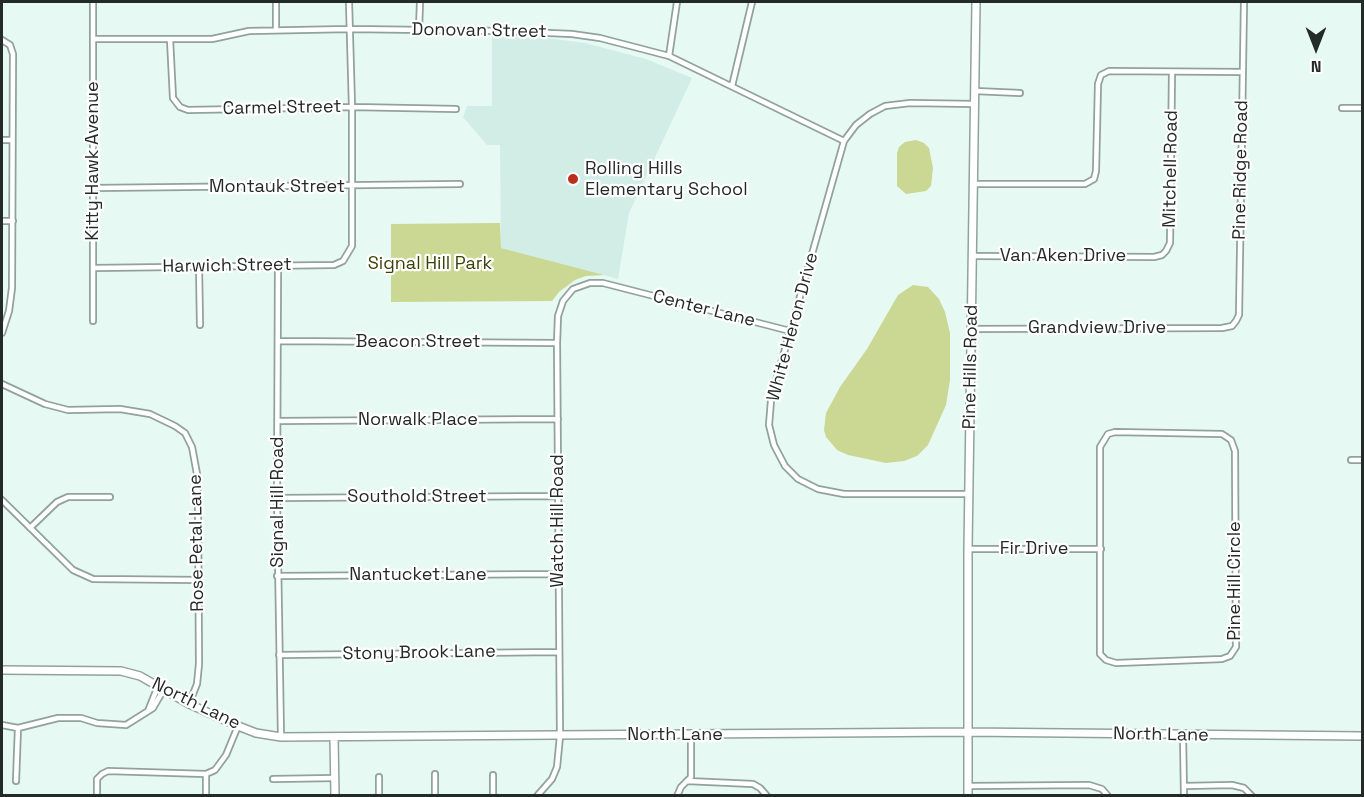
<!DOCTYPE html>
<html>
<head>
<meta charset="utf-8">
<style>
  body { margin:0 }
  #map { position:relative; width:1364px; height:797px; overflow:hidden; background:#e7f9f3; font-family:"Space Grotesk",sans-serif }
  canvas { display:block }
  .frame { position:absolute; inset:0; border:3px solid #232a28; pointer-events:none }
  .north { position:absolute; left:1286px; top:18px; width:60px; height:60px; -webkit-text-stroke:4px #fff; paint-order:stroke; rotate:180deg; font-size:16px; font-weight:700; line-height:24px; text-align:center; color:#232a28 }
  .north::after { content:''; display:block; margin:auto; width:21px; height:27px; background:#232a28; clip-path:polygon(50% 0,100% 100%,50% 72%,0 100%) }
</style>
</head>
<body>
<div id="map">
<canvas width="1364" height="797"></canvas>
<div class="frame"></div>
<div class="north">N</div>
</div>
<script>
const ctx = document.querySelector('canvas').getContext('2d');
ctx.lineJoin = 'round';
function paint(path, color) { ctx.fillStyle = color; ctx.fill(path, 'evenodd'); }
const poly = rows => new Path2D(rows.map(r => 'M' + r).join(''));
function strokePath(path, color, width, dash) { ctx.strokeStyle = color; ctx.lineWidth = width; ctx.lineCap = dash ? 'butt' : 'round'; ctx.setLineDash(dash || []); ctx.stroke(path); }
function write(font, color, halo, rows, align = 'center') {
  ctx.font = font + ' "Space Grotesk",sans-serif'; ctx.lineWidth = 4.5; ctx.setLineDash([]); ctx.textBaseline = 'middle'; ctx.strokeStyle = halo; ctx.fillStyle = color; for (const [text, x, y, turn = 0] of rows) {
    ctx.save(); ctx.translate(x, y); ctx.rotate((+turn || 0) * Math.PI / 180); ctx.textAlign = isNaN(turn) ? turn : align; if (halo) ctx.strokeText(text, 0, 0); ctx.fillText(text, 0, 0); ctx.restore();
  }
}
paint(poly([
  [492,37,539,37,585,43,646,59,692,78,629,213,618,279,501,248,500,145,487,145,463,117,467,106,492,106]
]), '#d2ede5');
paint(poly([
  [916,140,924,143,929,148,933,168,931,186,926,191,906,194,897,186,897,153,899,147,905,142],
  [500,223,501,248,604,275,586,276,575,280,559,292,552,301,391,302,391,224],
  [913,285,928,287,939,299,945,312,950,333,950,380,946,405,928,445,917,456,904,461,886,463,848,455,837,450,826,437,824,430,826,413,840,387,867,349,898,295]
]), '#cad893');
const street = poly([
  [276,30,276,2],
  [419,30,420,2],
  [93,39,212,39,249,31,349,29,503,31,572,34,600,38,669,56,844,141],
  [170,39,173,98,180,107,188,110,352,107,456,109],
  [2,40,10,45,13,54,12,288,9,311,2,333],
  [669,56,677,2],
  [732,86,752,2],
  [975,91,1020,93],
  [1342,108,1362,108],
  [2,140,12,140],
  [973,184,1085,184,1094,179,1096,171,1098,84,1101,75,1109,71,1243,72],
  [93,188,460,184],
  [2,221,13,221],
  [973,256,1154,257,1162,255,1166,251,1170,243,1172,72],
  [199,266,200,325],
  [278,266,277,498,281,737],
  [93,268,334,265,343,261,352,246,352,107,349,2],
  [93,321,93,2],
  [972,329,1222,328,1232,326,1236,321,1239,315,1244,2],
  [278,341,557,343],
  [2,384,45,404,68,410,120,409,150,414,175,426,185,433,192,447,197,474,198,504,199,664,197,684,189,704],
  [278,421,558,419],
  [1115,432,1222,434,1231,440,1235,451,1236,647,1230,656,1222,659,1116,663,1106,660,1100,654,1100,447,1108,434,1115,432],
  [1351,460,1362,460],
  [969,494,844,494,818,489,798,479,785,466,774,445,769,425,771,401,776,381,844,141,856,125,870,114,885,106,910,103,975,104],
  [277,498,557,496],
  [2,500,73,570,93,579,199,580],
  [30,528,57,502,68,497,110,497],
  [968,549,1101,549],
  [277,576,558,574],
  [279,655,559,652],
  [148,711,158,686],
  [2,725,18,728,58,718,81,718,97,723,126,725,153,708,164,689],
  [1183,735,1184,796],
  [206,774,206,796],
  [273,779,335,778],
  [16,781,18,728],
  [687,781,753,784,760,788,767,796],
  [968,786,1089,785,1102,789,1108,796],
  [1184,786,1232,785,1244,788,1252,796],
  [97,796,97,779,102,774,108,771,206,774,215,770,226,755,238,726],
  [379,796,379,777],
  [435,796,435,774],
  [493,796,493,775],
  [537,796,552,779,557,767,560,736,557,343,558,316,563,301,573,289,590,283,603,283,790,331],
  [677,796,681,787,691,777,691,735]
]);
const secondary = poly([
  [2,670,121,671,140,676,189,704,238,726,256,733,281,737,967,732,1362,736],
  [334,737,335,796],
  [968,796,968,549,976,2]
]);
strokePath(street, '#91a29d', 8);
strokePath(secondary, '#91a29d', 10);
strokePath(street, '#fff', 4.5);
strokePath(secondary, '#fff', 7);
for (const [x, y, r, color] of [
  [573,179,6,"#bb2e1c"]
]) { const dot = new Path2D(); dot.arc(x, y, r, 0, 2 * Math.PI); ctx.fillStyle = color; ctx.fill(dot); strokePath(dot, '#fff', 2); }
write('18px', '#232a28', '#fff', [
  ["Donovan Street",479,31,1],
  ["Carmel Street",282,108,-1],
  ["Kitty Hawk Avenue",93,161,-90],
  ["Mitchell Road",1171,169,-89],
  ["Pine Ridge Road",1241,170,-89],
  ["Montauk Street",277,187],
  ["Van Aken Drive",1063,256],
  ["Harwich Street",227,266,-1],
  ["Center Lane",704,309,14],
  ["White Heron Drive",793,327,-75],
  ["Grandview Drive",1097,328],
  ["Beacon Street",418,342],
  ["Pine Hills Road",971,367,-89],
  ["Norwalk Place",418,420],
  ["Southold Street",417,497],
  ["Signal Hill Road",278,502,-90],
  ["Watch Hill Road",558,521,-90],
  ["Rose Petal Lane",197,543,-91],
  ["Fir Drive",1034,549],
  ["Nantucket Lane",418,575],
  ["Pine Hill Circle",1235,581,-90],
  ["Stony Brook Lane",419,653,-1],
  ["North Lane",196,704,26],
  ["North Lane",675,735],
  ["North Lane",1161,735,1]
]);
write('18px', '#232a28', '#fff', [
  ["Rolling Hills",585,169],
  ["Elementary School",585,190]
], 'left');
write('18px', '#394106', '#fff', [
  ["Signal Hill Park",430,264]
]);
</script>
</body>
</html>
